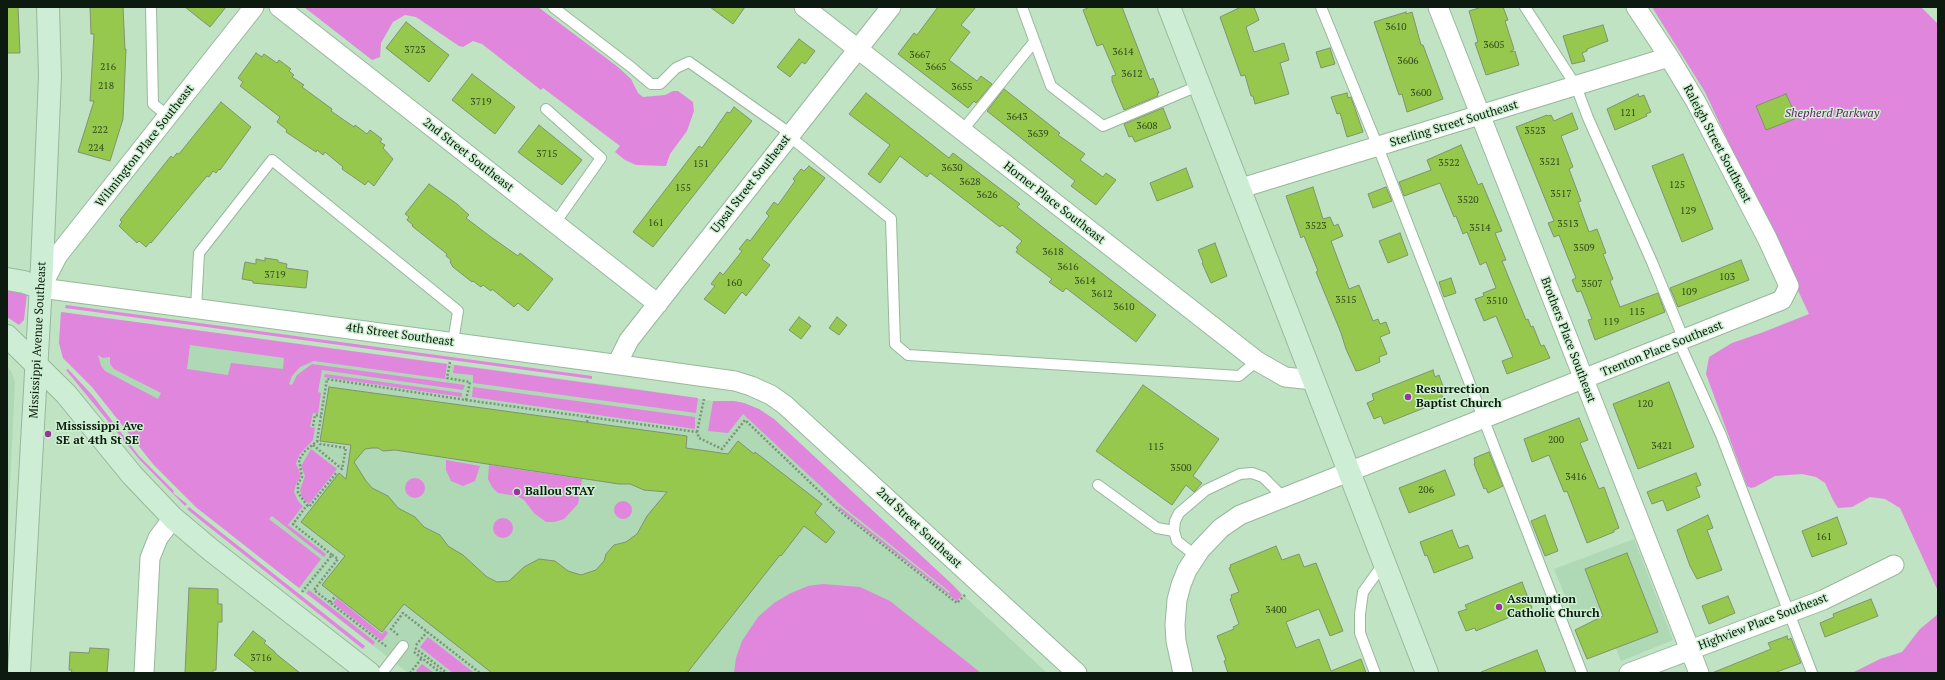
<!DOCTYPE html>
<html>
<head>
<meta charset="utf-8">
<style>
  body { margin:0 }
  #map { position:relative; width:1945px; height:680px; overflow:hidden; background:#c0e3c4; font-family:"PT Serif",serif }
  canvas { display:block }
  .frame { position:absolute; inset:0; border:8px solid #0d1a0f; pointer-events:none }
</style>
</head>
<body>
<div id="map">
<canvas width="1945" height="680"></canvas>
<div class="frame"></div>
</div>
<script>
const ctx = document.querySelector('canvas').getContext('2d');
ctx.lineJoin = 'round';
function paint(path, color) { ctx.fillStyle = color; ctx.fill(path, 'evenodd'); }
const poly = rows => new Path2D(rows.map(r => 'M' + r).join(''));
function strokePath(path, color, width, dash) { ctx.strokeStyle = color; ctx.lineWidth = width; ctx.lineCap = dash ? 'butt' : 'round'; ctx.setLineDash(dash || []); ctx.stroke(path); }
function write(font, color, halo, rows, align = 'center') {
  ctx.font = font + ' "PT Serif",serif'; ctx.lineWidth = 3; ctx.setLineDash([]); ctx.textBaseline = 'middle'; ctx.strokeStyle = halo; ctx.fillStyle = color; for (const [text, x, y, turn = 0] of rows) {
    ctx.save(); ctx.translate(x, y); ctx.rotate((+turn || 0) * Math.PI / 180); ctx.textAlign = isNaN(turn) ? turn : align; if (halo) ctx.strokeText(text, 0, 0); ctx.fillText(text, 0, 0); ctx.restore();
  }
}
paint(poly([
  [61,312,638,389,718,402,734,401,744,403,759,409,774,419,1047,673,408,673,197,508,170,482,153,464,92,387,63,358,59,343],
  [7,366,12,373,15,382,7,548],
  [1634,539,1673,640,1621,661,1600,608,1574,618,1554,569]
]), '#afd8b5');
paint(poly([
  [304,7,538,7,618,67,631,79,638,93,643,97,665,95,673,91,678,91,693,102,694,111,687,131,670,154,666,166,636,165,625,160,615,152,620,146,543,88,541,90,482,44,473,41,463,47,459,46,416,17,405,15,393,22,381,43,380,57,372,60],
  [1652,7,1921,7,1938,24,1938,591,1900,508,1885,499,1870,497,1852,507,1838,508,1833,500,1825,483,1816,477,1802,474,1775,476,1755,487,1751,488,1747,486,1706,374,1709,357,1732,343,1761,333,1809,314,1705,92],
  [7,286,27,294,24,320,19,325,7,317],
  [66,305,592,376,592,379,65,308],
  [61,312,447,364,445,379,314,361,300,367,292,376,289,384,292,385,297,375,312,364,465,385,463,390,322,370,318,392,321,393,318,414,313,413,310,427,315,428,313,440,300,454,296,463,301,476,296,484,294,492,298,501,303,506,288,525,326,554,324,557,272,516,269,519,321,559,299,588,197,508,153,464,92,387,63,358,59,343],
  [190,345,284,358,283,369,231,363,228,375,187,369],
  [98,355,103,358,110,357,110,364,114,369,161,393,158,399,105,371,101,366],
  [454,365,698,398,696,413,473,383,473,375,453,373],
  [68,369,93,396,139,456,174,491,173,493,187,504,185,506,139,459,66,370],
  [325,374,462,393,462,397,324,377],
  [473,387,695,417,695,429,472,397],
  [713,401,734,401,744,403,759,409,774,419,954,586,962,595,957,601,838,508,840,507,949,593,950,592,842,506,743,414,728,433,708,431],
  [311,449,337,469,309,504,302,498,300,490,305,476,301,466],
  [446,460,480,466,475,481,463,486,451,481,446,470],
  [489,465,582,479,578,504,564,519,554,522,546,522,534,513,524,500,517,496,498,493,492,487,488,479],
  '405 488a10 10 0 1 1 20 0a10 10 0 1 1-20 0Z',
  '614 510a9 9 0 1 1 18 0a9 9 0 1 1-18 0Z',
  [189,507,365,646,363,649,199,519,187,509],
  '493 528a10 10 0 1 1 20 0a10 10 0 1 1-20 0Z',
  [823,584,860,587,890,601,981,673,734,673,736,658,742,641,758,617,774,603,791,593,808,586],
  [309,590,375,642,373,645,306,593],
  [337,598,382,634,385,630,388,633,382,641,333,603],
  [1938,614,1938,673,1852,673,1880,659,1902,652,1920,629],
  [428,637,473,672,472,673,453,673,420,647],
  [422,664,434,673,418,673,416,671]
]), '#e086dc');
const building = poly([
  [7,7,18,7,20,53,7,53,7,7],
  [90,7,123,7,125,49,126,49,123,119,110,161,78,152,94,101,90,101,94,34,91,34,90,7],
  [185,7,226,7,210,27,185,7],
  [710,7,745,7,733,24,710,7],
  [938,7,976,7,961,25,970,32,949,60,977,81,981,76,992,84,976,103,974,101,968,108,898,54,914,33,917,35,938,7],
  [1090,7,1122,7,1150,80,1153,78,1159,93,1157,93,1158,96,1124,110,1112,81,1112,76,1116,75,1104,47,1103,44,1097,46,1083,10,1090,7],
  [1241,7,1254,7,1259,20,1246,27,1254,52,1284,43,1289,60,1280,63,1289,94,1255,104,1253,96,1251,96,1245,75,1241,76,1220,17,1241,7],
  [1482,7,1503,7,1508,20,1505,21,1514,49,1510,52,1515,51,1519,65,1486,75,1475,43,1478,42,1469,11,1482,7],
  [1406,12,1406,14,1412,12,1421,45,1423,45,1443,99,1407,112,1402,94,1399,95,1374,22,1406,12],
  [406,22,449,55,429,82,386,48,406,22],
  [1603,25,1608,41,1587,49,1587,51,1582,53,1585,61,1572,64,1563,36,1603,25],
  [799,39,815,51,805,64,802,62,790,77,777,67,799,39],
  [1330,48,1335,64,1321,68,1316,52,1330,48],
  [256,53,262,57,264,54,277,63,279,60,291,69,289,71,294,75,292,77,304,85,302,87,332,109,331,111,354,127,355,125,367,134,370,130,382,139,380,142,385,145,383,148,393,159,374,186,368,181,365,185,342,169,343,167,325,152,323,155,317,150,316,152,286,132,287,130,277,122,280,117,240,86,243,82,238,78,256,53],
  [472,74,515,107,495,134,452,100,472,74],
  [1004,89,1060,133,1058,135,1085,154,1080,160,1103,177,1106,173,1116,180,1096,205,1071,186,1075,181,987,111,1004,89],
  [866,93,949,158,953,153,1020,204,1017,207,1050,233,1156,315,1136,342,1066,288,1063,292,1049,282,1052,279,1016,252,1018,249,1016,248,1022,241,1002,225,1000,227,930,173,927,177,900,156,880,183,868,174,890,145,849,114,866,93],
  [1347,93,1348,98,1351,97,1363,132,1347,137,1340,113,1337,114,1331,97,1347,93],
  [1638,94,1639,97,1644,95,1651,112,1646,114,1647,116,1615,130,1607,109,1638,94],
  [1786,94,1797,118,1766,130,1756,106,1786,94],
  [221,102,251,127,220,170,219,169,216,173,213,171,209,177,207,176,151,243,150,242,146,247,139,241,137,243,119,226,122,222,120,220,167,161,171,156,173,158,177,153,179,154,221,102],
  [734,107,752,121,653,247,633,232,699,146,702,148,727,112,730,113,734,107],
  [1163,108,1171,128,1135,142,1132,136,1129,137,1124,124,1163,108],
  [1572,113,1578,129,1561,136,1573,167,1569,169,1581,201,1578,202,1589,232,1597,229,1606,253,1603,254,1613,279,1610,281,1620,307,1658,293,1665,312,1595,340,1588,320,1592,319,1581,291,1577,292,1572,280,1576,278,1559,235,1554,237,1548,223,1554,221,1516,127,1547,115,1548,116,1551,115,1554,121,1572,113],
  [539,125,582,160,562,185,518,152,539,125],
  [1461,145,1478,185,1482,183,1502,231,1495,233,1506,260,1502,261,1526,320,1528,319,1531,327,1533,326,1541,346,1544,345,1550,358,1507,374,1502,361,1513,357,1496,316,1484,321,1475,299,1484,296,1483,293,1496,288,1486,262,1480,265,1467,232,1463,234,1456,216,1454,217,1440,183,1404,196,1399,182,1431,170,1427,160,1461,145],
  [1683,154,1713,229,1682,242,1652,166,1683,154],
  [809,166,825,178,762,259,770,265,746,296,742,292,725,314,704,299,715,286,711,284,720,272,723,275,742,251,739,249,747,239,750,241,769,216,766,213,774,202,778,205,795,181,793,179,801,169,804,171,809,166],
  [1186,168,1193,187,1157,201,1150,183,1186,168],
  [429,184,457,204,469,215,466,218,491,237,518,256,520,253,553,279,528,311,518,303,514,307,492,289,491,291,483,285,481,287,473,281,472,282,453,267,450,262,451,260,446,256,447,254,412,226,413,225,407,220,409,217,405,214,429,184],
  [1313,187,1323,219,1330,217,1334,226,1338,224,1343,236,1331,241,1349,289,1359,285,1373,321,1378,319,1380,324,1386,322,1390,333,1380,337,1387,354,1379,357,1380,362,1361,370,1356,371,1346,349,1341,333,1316,272,1318,271,1304,236,1301,238,1286,196,1313,187],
  [1386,187,1392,201,1373,208,1368,194,1386,187],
  [1400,233,1408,255,1388,263,1379,241,1400,233],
  [1215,243,1227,276,1211,283,1202,263,1203,262,1198,250,1215,243],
  [265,258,278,260,278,262,287,264,286,268,308,271,306,288,253,283,253,281,242,279,245,262,256,264,256,259,265,261,265,258],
  [1741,260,1749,280,1678,307,1670,288,1741,260],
  [1451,278,1456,293,1444,297,1439,282,1451,278],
  [799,317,811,326,801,339,789,330,799,317],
  [837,317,847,325,839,335,829,328,837,317],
  [1433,370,1435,377,1439,375,1445,392,1441,393,1444,400,1384,424,1381,416,1374,419,1367,403,1374,400,1372,394,1433,370],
  [1669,382,1694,447,1638,469,1613,404,1669,382],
  [1143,385,1219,439,1193,476,1202,483,1194,492,1186,485,1172,505,1096,451,1143,385],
  [329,387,687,436,686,448,728,454,738,441,754,454,755,452,822,504,815,513,835,532,826,543,804,526,781,556,780,555,687,673,492,673,404,604,382,632,322,585,345,556,301,522,339,473,346,479,351,445,320,441,329,387],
  [372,448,378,448,383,451,395,450,619,484,630,484,644,490,667,492,647,516,637,534,626,542,614,545,606,554,604,561,596,570,581,575,568,571,555,561,539,559,524,567,509,581,497,582,487,577,463,555,448,546,440,535,424,527,415,517,398,508,388,496,372,488,366,481,354,462,365,449,372,448],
  [1579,418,1588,440,1580,443,1599,489,1604,487,1619,528,1614,530,1614,532,1587,543,1567,491,1564,492,1549,455,1532,462,1524,439,1579,418],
  [1489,452,1503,486,1488,493,1486,488,1484,489,1474,464,1475,463,1474,458,1489,452],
  [1445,470,1455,495,1409,513,1399,488,1445,470],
  [1696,473,1701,485,1696,487,1700,497,1667,511,1663,500,1652,504,1647,492,1696,473],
  [1545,515,1558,551,1545,556,1531,521,1545,515],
  [1708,515,1713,528,1707,530,1722,570,1697,579,1690,566,1677,530,1708,515],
  [1837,517,1847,544,1812,557,1802,531,1837,517],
  [1452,530,1459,548,1468,545,1473,558,1434,573,1427,555,1425,556,1420,542,1452,530],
  [1276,546,1282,560,1299,554,1304,567,1316,563,1343,631,1330,636,1319,609,1286,622,1296,648,1319,639,1331,671,1361,659,1366,673,1228,673,1224,661,1226,660,1217,636,1234,629,1233,627,1239,624,1230,599,1232,598,1231,595,1239,592,1229,568,1231,567,1230,565,1276,546],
  [1627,553,1658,632,1587,659,1575,630,1603,616,1585,569,1627,553],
  [1522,582,1532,608,1476,631,1475,628,1466,631,1458,612,1467,609,1465,605,1522,582],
  [189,588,218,589,218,604,222,604,222,622,218,622,216,670,213,670,213,673,185,673,189,588],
  [1728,596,1735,613,1709,624,1702,606,1728,596],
  [1871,599,1878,616,1825,637,1820,623,1834,617,1833,614,1871,599],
  [253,631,266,641,264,643,275,652,275,653,300,673,257,673,234,655,253,631],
  [1787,636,1788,640,1791,638,1801,663,1774,673,1712,673,1771,649,1768,643,1787,636],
  [90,648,109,649,107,673,71,673,72,670,69,670,70,652,89,653,90,648],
  [1537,650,1546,673,1482,673,1481,672,1537,650]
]);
paint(building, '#95c84d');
strokePath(building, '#81926e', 1);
const lane = poly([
  [151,7,153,104,168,116],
  [553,7,631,67,651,84,660,84,676,68,689,62,791,134],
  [1022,7,1051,86,1103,126,1198,86],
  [1321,7,1378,147,1582,673],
  [1525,7,1576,86,1588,118,1652,262,1684,340],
  [546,109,601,158,555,223],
  [962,131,1034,42],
  [789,136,891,219,895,344,908,355,1239,376,1257,361],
  [196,308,199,253,272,160,458,311,453,342],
  [1679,342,1721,435,1812,673],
  [1098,485,1157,528,1174,531],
  [1196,556,1177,541,1174,531,1175,521,1179,513,1206,490,1240,474,1252,473,1263,477,1283,497],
  [382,673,403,646],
  [1375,673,1360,633,1360,614,1363,592,1384,563]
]);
const street = poly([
  [254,7,58,255,41,288,591,361,735,381,751,386,771,395,785,405,1077,673],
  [279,7,658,304],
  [804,7,1257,361,1285,377,1313,380],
  [1438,7,1699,673],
  [1238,189,1669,57],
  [617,364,629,340,891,7],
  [144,673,150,558,158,538,173,518],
  [1183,673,1176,641,1175,625,1177,600,1181,585,1187,570,1200,550,1221,528,1240,515,1782,300,1789,286,1767,238,1696,102,1669,57,1636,7],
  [1629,673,1823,600,1894,565]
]);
const secondary = poly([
  [1169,7,1427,673],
  [7,279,24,282,41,288],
  [7,336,66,394,132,475,173,518,211,550,369,673],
  [19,673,42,266,50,76,48,7]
]);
strokePath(lane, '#97b89b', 12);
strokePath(street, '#97b89b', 21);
strokePath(secondary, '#97b89b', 24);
strokePath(poly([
  [450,362,447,378,470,382,466,400],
  [587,422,588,417],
  [313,426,315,415,321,416],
  [697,432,704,399],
  [313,445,342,469,346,448,320,444,317,441],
  [307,505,309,507,337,472],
  [332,555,338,559,314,590,387,647],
  [302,592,332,555,293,524,307,505,298,493,298,484,302,477,299,460,304,452,317,441,327,379,466,400,697,432,699,438,722,449,745,420,842,513,957,603,965,595],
  [330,602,336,596],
  [398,635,391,629,403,613,480,673],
  [416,645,427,632],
  [415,648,447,673],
  [414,652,441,673],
  [410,673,422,658]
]), '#79937c', 2.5, [2, 2]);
strokePath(lane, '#fff', 10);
strokePath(street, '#fff', 19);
strokePath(secondary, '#ceedd5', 22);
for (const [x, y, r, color] of [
  [1408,397,4,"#9a3498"],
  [48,434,4,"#9a3498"],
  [517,492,4,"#9a3498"],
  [1499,607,4,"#9a3498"]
]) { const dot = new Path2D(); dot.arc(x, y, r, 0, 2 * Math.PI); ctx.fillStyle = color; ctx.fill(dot); strokePath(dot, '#cdf0d1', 1.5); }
write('10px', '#2f461e', null, [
  ["3610",1396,27],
  ["3605",1494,45],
  ["3723",415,50],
  ["3614",1123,52],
  ["3667",920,55],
  ["3606",1408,61],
  ["216",108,67],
  ["3665",936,67],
  ["3612",1132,74],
  ["218",106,86],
  ["3655",962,87],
  ["3600",1421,93],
  ["3719",481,102],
  ["121",1628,113],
  ["3643",1017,117],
  ["3608",1147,126],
  ["222",100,130],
  ["3523",1535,131],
  ["3639",1038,134],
  ["224",96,148],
  ["3715",547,154],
  ["3521",1550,162],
  ["3522",1449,163],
  ["151",701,164],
  ["3630",952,168],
  ["3628",970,182],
  ["125",1677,185],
  ["155",683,188],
  ["3517",1561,194],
  ["3626",987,195],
  ["3520",1468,200],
  ["129",1688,211],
  ["161",656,223],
  ["3513",1568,224],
  ["3523",1316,226],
  ["3514",1480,228],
  ["3509",1584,248],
  ["3618",1053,252],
  ["3616",1068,267],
  ["3719",275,275],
  ["103",1727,277],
  ["3614",1085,281],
  ["160",734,283],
  ["3507",1592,284],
  ["109",1689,292],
  ["3612",1102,294],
  ["3515",1346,300],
  ["3510",1497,301],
  ["3610",1124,307],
  ["115",1637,312],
  ["119",1611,322],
  ["120",1645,404],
  ["200",1556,440],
  ["3421",1662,446],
  ["115",1156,447],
  ["3500",1181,468],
  ["3416",1576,477],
  ["206",1426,490],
  ["161",1824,537],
  ["3400",1276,610],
  ["3716",261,658]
]);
write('italic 12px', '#6a1569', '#cdf0d1', [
  ["Shepherd Parkway",1832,114]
]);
write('12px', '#0d1a0f', '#cdf0d1', [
  ["Sterling Street Southeast",1454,124,-17],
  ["Raleigh Street Southeast",1717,144,62],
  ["Wilmington Place Southeast",145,146,-52],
  ["2nd Street Southeast",468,155,38],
  ["Upsal Street Southeast",751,184,-52],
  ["Horner Place Southeast",1054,203,38],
  ["4th Street Southeast",400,335,8],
  ["Mississippi Avenue Southeast",38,340,-87],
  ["Brothers Place Southeast",1568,340,69],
  ["Trenton Place Southeast",1662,349,-22],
  ["2nd Street Southeast",919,528,43],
  ["Highview Place Southeast",1763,622,-21]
]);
write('bold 12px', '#0d1a0f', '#cdf0d1', [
  ["Resurrection",1416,390],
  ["Baptist Church",1416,404],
  ["Mississippi Ave",56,427],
  ["SE at 4th St SE",56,441],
  ["Ballou STAY",525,492],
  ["Assumption",1507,600],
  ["Catholic Church",1507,614]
], 'left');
</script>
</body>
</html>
